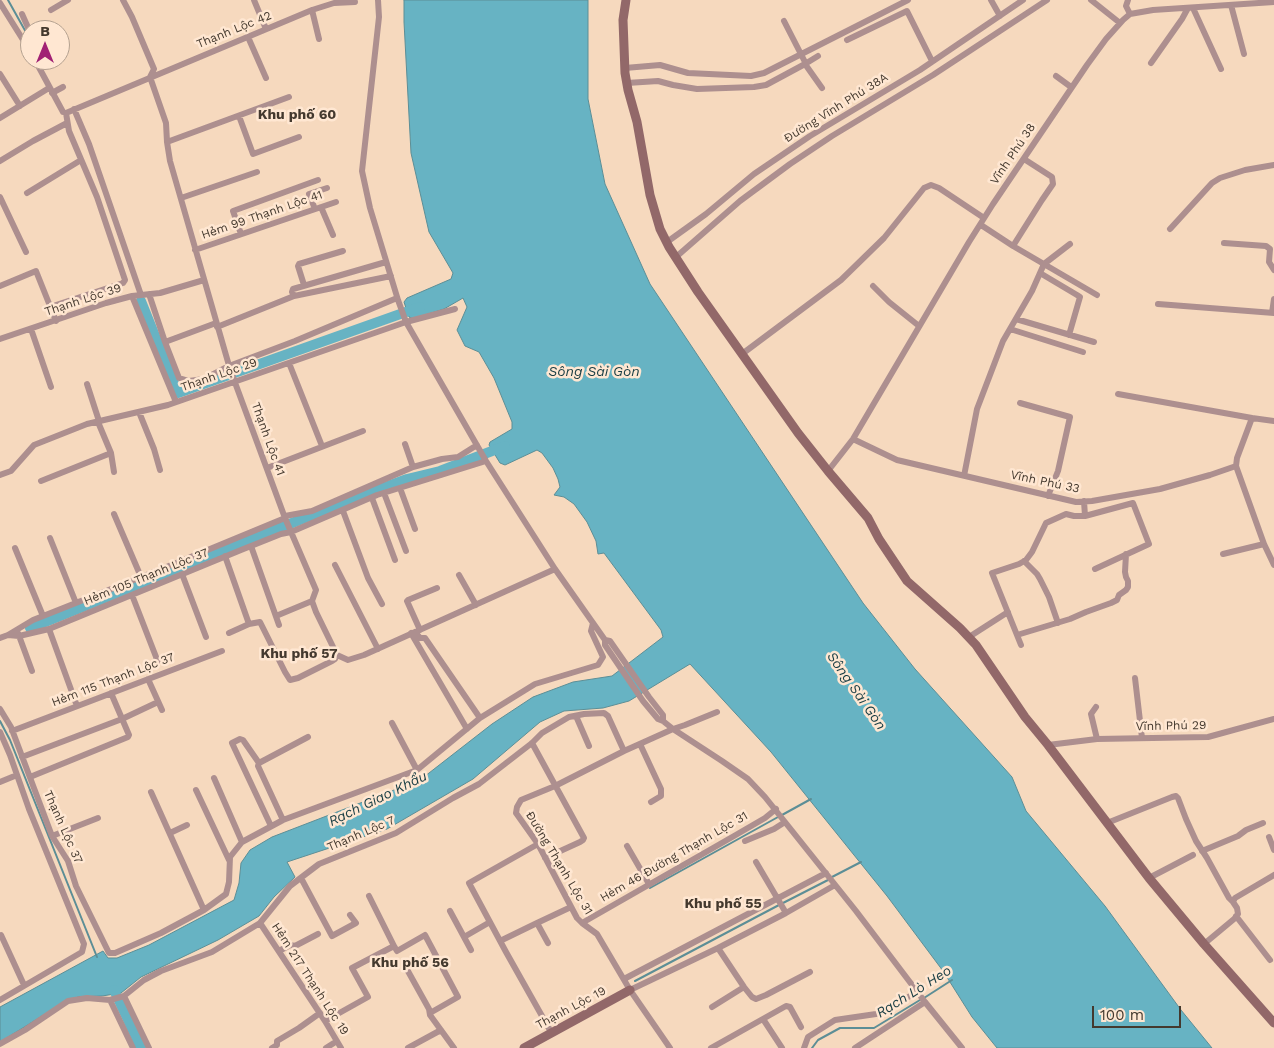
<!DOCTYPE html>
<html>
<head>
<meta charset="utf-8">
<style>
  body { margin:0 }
  #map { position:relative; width:1274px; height:1048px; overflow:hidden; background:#f6d9be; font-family:"Work Sans",sans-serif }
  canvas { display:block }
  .north { position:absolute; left:20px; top:20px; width:50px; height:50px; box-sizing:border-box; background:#ffe7d2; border:1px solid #b4a190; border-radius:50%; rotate:0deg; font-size:14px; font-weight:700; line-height:20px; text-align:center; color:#44392e }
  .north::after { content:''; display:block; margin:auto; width:18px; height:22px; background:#a12174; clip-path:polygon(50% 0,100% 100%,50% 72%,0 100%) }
  .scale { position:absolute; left:1092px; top:1006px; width:89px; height:22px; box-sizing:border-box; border:2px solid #44392e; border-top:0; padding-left:6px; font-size:15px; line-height:18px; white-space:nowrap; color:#44392e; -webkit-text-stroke:4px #ffe7d2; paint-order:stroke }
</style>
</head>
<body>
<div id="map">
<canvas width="1274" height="1048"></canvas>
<div class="north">B</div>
<div class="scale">100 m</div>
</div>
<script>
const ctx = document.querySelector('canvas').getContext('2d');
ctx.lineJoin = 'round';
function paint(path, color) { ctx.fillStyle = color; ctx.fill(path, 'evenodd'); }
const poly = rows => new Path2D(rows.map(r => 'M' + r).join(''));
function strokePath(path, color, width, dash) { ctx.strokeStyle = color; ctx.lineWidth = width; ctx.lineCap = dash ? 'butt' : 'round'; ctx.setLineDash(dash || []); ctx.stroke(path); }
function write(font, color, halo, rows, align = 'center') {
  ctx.font = font + ' "Work Sans",sans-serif'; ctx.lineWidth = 5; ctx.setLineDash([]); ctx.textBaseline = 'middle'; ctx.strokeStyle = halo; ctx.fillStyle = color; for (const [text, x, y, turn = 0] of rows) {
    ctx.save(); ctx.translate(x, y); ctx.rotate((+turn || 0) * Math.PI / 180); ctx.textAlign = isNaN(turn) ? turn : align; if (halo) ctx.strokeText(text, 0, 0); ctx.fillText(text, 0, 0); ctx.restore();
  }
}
const water = poly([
  [404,0,588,0,588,99,605,184,650,284,863,603,915,669,1012,777,1026,811,1105,906,1181,1010,1212,1048,997,1048,972,1017,943,971,887,896,771,752,690,664,629,701,603,708,564,711,540,722,473,779,387,829,287,862,295,877,274,897,259,916,218,940,141,977,121,993,102,996,78,997,55,1008,0,1042,0,1007,103,951,108,958,117,958,149,945,234,900,239,883,241,863,250,850,272,837,420,780,492,724,533,697,573,682,612,676,663,637,661,630,604,553,598,554,596,541,587,522,574,504,564,497,554,495,560,487,558,479,553,468,542,453,537,450,505,465,500,463,489,445,490,442,512,429,512,422,494,378,479,352,465,346,457,330,467,307,463,298,444,309,413,319,409,317,404,302,407,298,451,279,453,273,429,232,411,153,404,22,404,0]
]);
paint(water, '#67b3c3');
strokePath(water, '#5c8e96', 1);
strokePath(poly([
  [8,0,27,34],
  [0,721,10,740,97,957],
  [782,815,811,799],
  [832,877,861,862],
  [650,888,778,817],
  [783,903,828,880],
  [635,981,779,905],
  [924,998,952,980],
  [812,1048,818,1040,840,1028,874,1028,920,1000]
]), '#5c8e96', 2);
strokePath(poly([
  [141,301,178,393,420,307],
  [30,628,342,503,407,479,440,471,505,446],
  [114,990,141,1048]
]), '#67b3c3', 10);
strokePath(poly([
  [123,0,132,17,154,69,150,77,166,123,167,142,170,161,230,369,285,518,316,590,312,601,316,612,337,655,348,660,364,655,555,569],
  [254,0,266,29],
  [378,0,379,17,362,171,370,208,398,300,406,322,486,461,555,569,605,640,605,645,643,701,658,719,663,721,673,729,722,761,748,779,765,797,856,911,925,1002,962,1048],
  [991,0,1000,16],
  [1091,0,1120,23],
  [1128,0,1126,6,1130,14],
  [0,3,30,51],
  [1231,5,1244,54],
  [1193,8,1221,69],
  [51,10,68,0],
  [312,10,319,39],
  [22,14,30,32],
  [784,21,806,64],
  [248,37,266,78],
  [847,40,907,11,932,61],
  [35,60,63,112,66,113,312,10,334,3,355,2],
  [1151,63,1182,19,1188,8],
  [805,64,822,88],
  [625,68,660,65,688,73,751,76,764,73,908,0],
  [0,74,20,106],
  [1056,76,1071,87],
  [627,83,658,81,673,85,697,89,754,87,766,85,805,64,818,56],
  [52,93,63,87],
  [74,109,89,144,141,295],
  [239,116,253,154,299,137],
  [0,118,49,88],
  [167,142,289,97],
  [1024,159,1052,177,1053,184,1042,200,1013,246,1097,295],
  [0,161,33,141,67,123],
  [27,193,81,160],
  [0,197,26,252],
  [181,198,257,172],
  [321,207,333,235],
  [315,209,309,194,327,188],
  [981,225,1013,246],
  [1170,229,1212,183,1220,178,1245,170,1274,165],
  [241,234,233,211,318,180],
  [667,242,706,214,754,174,810,136,920,70,1023,0],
  [1224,243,1266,246,1270,249,1269,262,1274,270],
  [195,250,336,202],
  [676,257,740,201,790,164,832,136,933,75,1047,0],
  [1040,273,1077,295,1080,297,1069,335],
  [304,285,298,266,299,264,343,251],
  [0,286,36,271,56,321],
  [873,286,889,302,919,326],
  [149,294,165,342,179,378,189,381,204,379,229,366,295,341,397,298],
  [132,296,176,402],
  [294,296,292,292,293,289,386,262],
  [1158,304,1274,313],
  [50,307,123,283,125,280,97,197,69,131,66,113],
  [1272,313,1274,299],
  [1016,319,1094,342],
  [217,327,294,296,391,276],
  [31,329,51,387],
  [1010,329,1083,352],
  [0,339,106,303,132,296,160,293,204,280],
  [165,342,216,323],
  [742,354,841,280,884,238,924,188,931,185,939,188,984,218],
  [289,363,322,446],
  [87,384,99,421],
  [1118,394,1252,418],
  [1020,403,1070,417,1058,471,1048,496],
  [139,412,154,449,160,470],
  [1274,421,1252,418,1237,458,1236,466,1264,544,1274,565],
  [98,422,111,453,114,472],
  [853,439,897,460,1076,502,1092,501,1160,489,1210,475,1236,466],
  [405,444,413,467,442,459,458,457,477,445],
  [267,468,363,431],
  [828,471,853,439,969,242,993,204,1087,65,1106,39,1123,20,1130,14,1153,10,1274,2],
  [0,475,11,471,34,445,87,424,168,405,406,322,455,309],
  [964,476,977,409,1003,341,1032,291,1044,264,1070,244],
  [41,481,111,453],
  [400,488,415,529],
  [384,493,406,551],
  [372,498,395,560],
  [343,511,368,578,382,604],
  [114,514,141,577],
  [285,516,312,511,413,467],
  [1085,516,1133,503,1149,544,1095,569],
  [50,538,76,603],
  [251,546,279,625],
  [15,548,43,616],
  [1223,554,1264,544],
  [225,556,249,624],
  [1024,561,1037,574,1040,579,1049,597,1058,623],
  [335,565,378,649],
  [182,574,206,637],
  [459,575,476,605],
  [132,595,158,662],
  [276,616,312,601],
  [49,629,77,706],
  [420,630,407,601,408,600,437,588],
  [415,632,420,638,425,638,480,718],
  [18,633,32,671],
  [229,633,249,624,260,622,285,672,290,680,298,678,332,661,335,659,337,655],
  [411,633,467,729],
  [8,635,19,636,49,629,241,550,281,534,291,532,377,495,486,461],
  [1017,635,1070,619,1086,612,1111,603,1117,600,1119,595,1126,590,1128,587,1128,581,1126,577,1125,572,1126,554],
  [969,637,1008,612],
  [0,638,8,635,33,620,164,568,285,518],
  [605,640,610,641,649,697,663,715,663,721],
  [1021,645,992,573,1019,564,1026,560,1032,552,1046,523,1066,514,1074,516,1085,516,1084,501],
  [1135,678,1142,738],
  [148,679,162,710],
  [1096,707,1091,714,1097,739],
  [0,709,11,727,52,836,68,861,76,886,109,953,115,953,161,933,204,910,226,894,229,882,230,857,242,842,283,820,417,770,480,718,535,684,598,665,603,657,591,631,593,623],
  [576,716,589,746],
  [392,723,417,770],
  [12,731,222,651],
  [0,732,10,755,29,809,84,944,82,952,0,1000],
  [532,743,584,838,583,840,580,842,545,858],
  [640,744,661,789,661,796,651,802],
  [1048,745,1097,739,1208,737,1274,719],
  [22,757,122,719,158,702],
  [259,763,243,740,240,739,232,743,271,826],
  [30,777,128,737,129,735,111,693],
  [214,778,242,842],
  [0,782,17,775],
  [196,790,229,860],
  [151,792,204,910],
  [283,820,258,766,259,763,308,737],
  [1107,823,1172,797,1176,796,1178,798,1186,819,1196,841,1207,858,1229,898,1233,902],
  [170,833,187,825],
  [52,836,98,818],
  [1269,837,1274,850],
  [745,841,774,829,785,822],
  [538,844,469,883,506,952,551,1032],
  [627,846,649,884],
  [1202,851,1238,836,1246,830,1263,823],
  [756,862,786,913],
  [301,878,332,936,356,923,350,915],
  [1149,878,1193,855],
  [369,896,394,946],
  [450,911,471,950],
  [1236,916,1270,960],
  [260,923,325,1021,341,1048],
  [582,923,734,836,765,818,776,809],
  [1,935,24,985],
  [464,937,490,922],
  [500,941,537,923],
  [548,943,537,923,571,907],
  [1204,944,1234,919,1238,914,1237,908,1233,902,1235,898,1274,875],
  [718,948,744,987,752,997,756,999,766,995,810,972],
  [279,951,290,945,295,946,318,934],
  [404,964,429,1009,430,1015,454,1048],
  [624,979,826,873],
  [630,990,718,948,786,913,835,885],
  [124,996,149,1048],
  [110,1000,133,1048],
  [712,1007,744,987],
  [763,1019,782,1048],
  [325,1021,368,997,352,968,394,946,397,951,425,935,458,997,430,1013],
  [0,1044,25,1030,68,1001,87,998,110,1000,124,996,144,980,161,971,212,952,260,923,290,886,319,864,396,833,453,798,479,784,532,743,542,733,569,717,584,714,604,713,608,716,624,751],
  [272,1048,277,1045,277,1041,299,1028,320,1013],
  [326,1048,337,1041],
  [408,1048,441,1030],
  [670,1048,630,990,597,934,582,923,577,918,538,844,516,813,517,807,521,800,555,786,624,751,673,729,685,725,717,712],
  [711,1048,786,1006,790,1007,801,1027],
  [804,1048,808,1037,835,1020,876,1014,887,1009,917,992],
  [855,1048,925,1002]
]), '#ad8f8f', 6);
strokePath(poly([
  [626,0,623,20,625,73,628,90,637,122,650,195,660,229,669,247,698,292,798,433,828,471,868,518,879,539,907,581,960,628,976,645,1025,717,1048,745,1149,878,1204,944,1274,1023],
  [524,1048,630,990]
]), '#926869', 9);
write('12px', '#44392e', '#ffe7d2', [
  ["Thạnh Lộc 42",234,30,-22],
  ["Đường Vĩnh Phú 38A",836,108,-32],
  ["Vĩnh Phú 38",1013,154,-56],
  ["Hẻm 99 Thạnh Lộc 41",262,215,-19],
  ["Thạnh Lộc 39",83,300,-18],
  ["Thạnh Lộc 29",219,375,-19],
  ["Thạnh Lộc 41",268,439,70],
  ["Vĩnh Phú 33",1045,482,12],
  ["Hẻm 105 Thạnh Lộc 37",146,577,-22],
  ["Hẻm 115 Thạnh Lộc 37",113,680,-21],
  ["Vĩnh Phú 29",1171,726,-1],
  ["Thạnh Lộc 37",63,827,66],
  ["Thạnh Lộc 7",361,834,-23],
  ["Hẻm 46 Đường Thạnh Lộc 31",674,857,-30],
  ["Đường Thạnh Lộc 31",559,863,59],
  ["Hẻm 217 Thạnh Lộc 19",310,979,57],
  ["Thạnh Lộc 19",571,1008,-28]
]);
write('bold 14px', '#44392e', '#ffe7d2', [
  ["Khu phố 60",297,115],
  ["Khu phố 57",299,654],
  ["Khu phố 55",723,904],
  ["Khu phố 56",410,963]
]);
write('italic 14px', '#173c43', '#ffe7d2', [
  ["Sông Sài Gòn",594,372],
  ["Sông Sài Gòn",856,691,55],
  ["Rạch Giao Khẩu",378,799,-26],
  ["Rạch Lò Heo",914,992,-32]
]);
</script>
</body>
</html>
